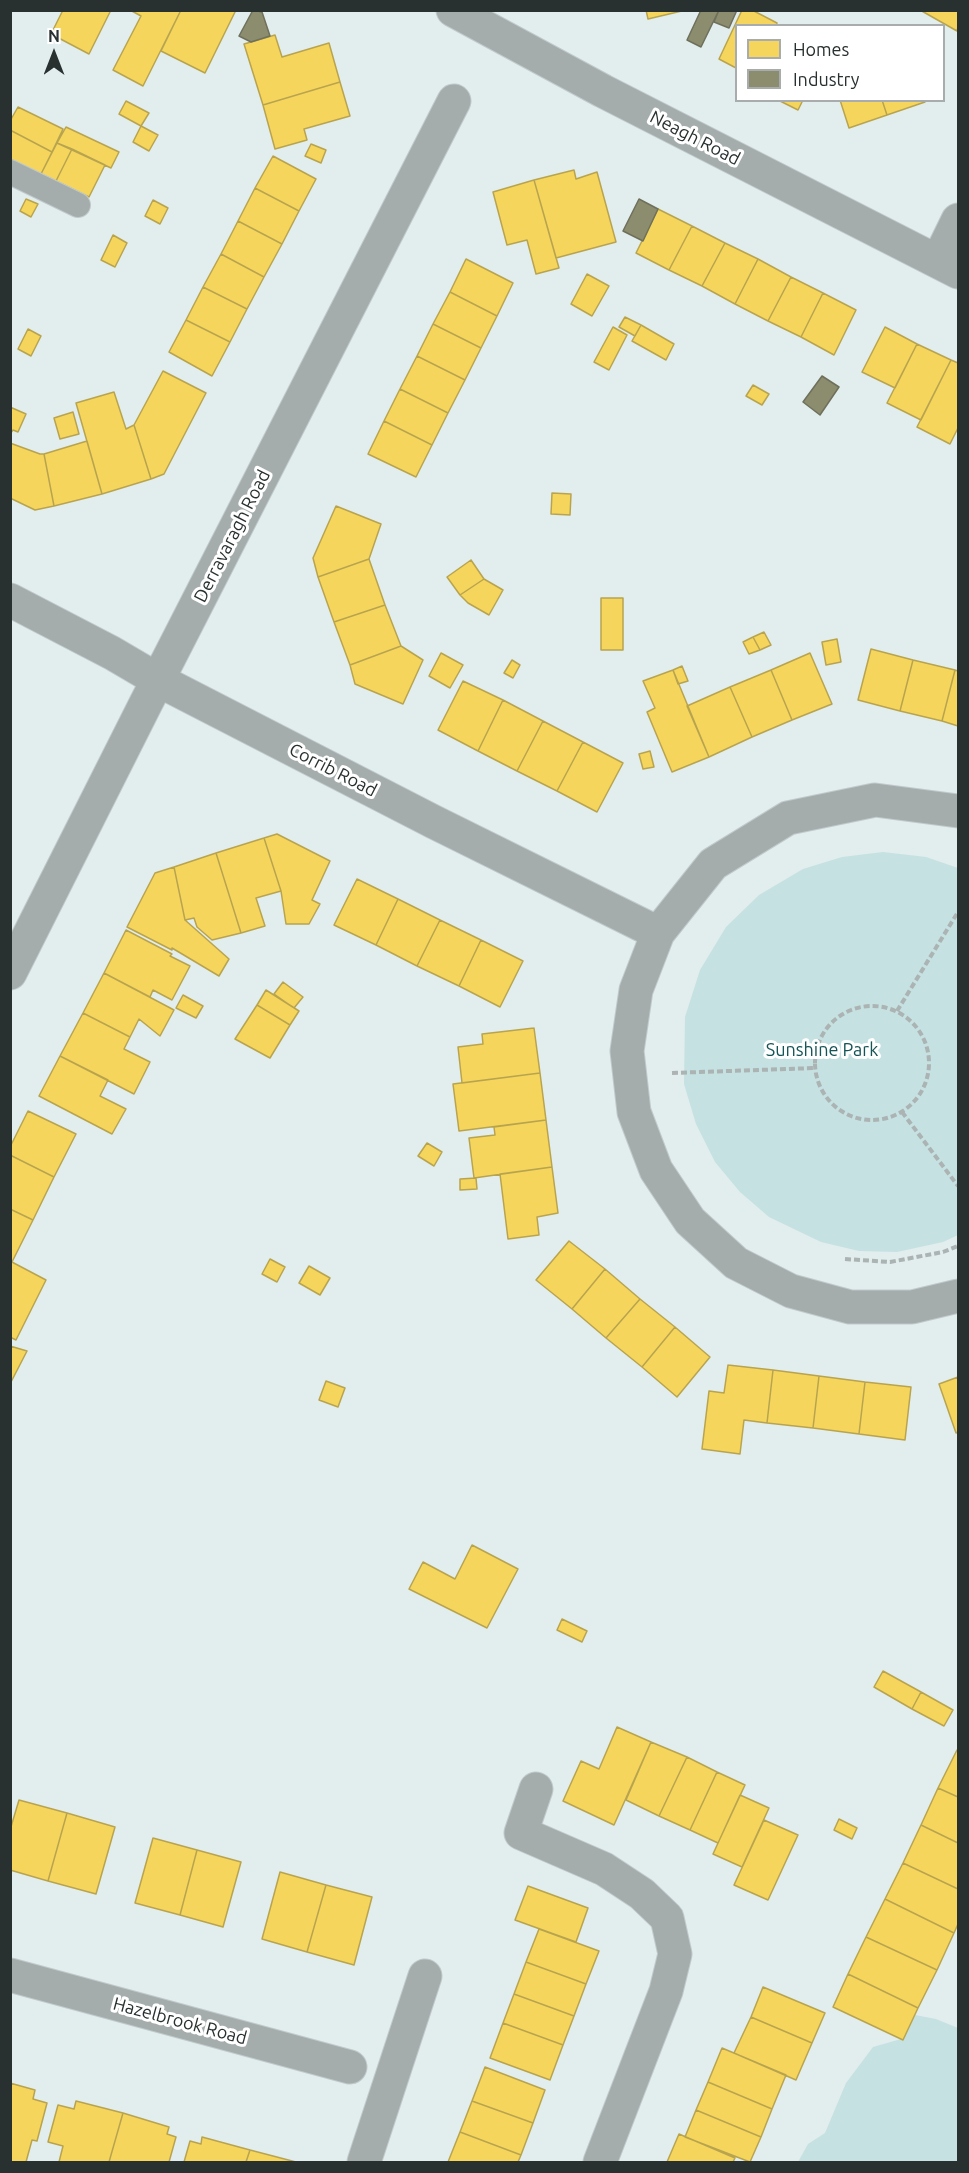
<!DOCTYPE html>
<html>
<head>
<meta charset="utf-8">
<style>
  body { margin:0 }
  #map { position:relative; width:969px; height:2173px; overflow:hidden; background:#e2edee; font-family:Ubuntu,sans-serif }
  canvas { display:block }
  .frame { position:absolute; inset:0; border:12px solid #283030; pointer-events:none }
  .legend { position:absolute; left:735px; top:24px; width:210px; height:78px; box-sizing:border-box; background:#fff; border:2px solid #a9acac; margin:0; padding:8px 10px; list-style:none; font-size:18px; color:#283030 }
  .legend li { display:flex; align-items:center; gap:12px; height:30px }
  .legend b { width:30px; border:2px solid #a9acac }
  .north { position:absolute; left:24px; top:24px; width:60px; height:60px; -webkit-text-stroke:4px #fff; paint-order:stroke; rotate:0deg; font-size:16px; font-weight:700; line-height:24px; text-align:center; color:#283030 }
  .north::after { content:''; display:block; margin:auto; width:21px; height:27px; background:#283030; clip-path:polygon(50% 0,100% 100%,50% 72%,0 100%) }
</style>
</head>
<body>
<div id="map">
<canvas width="969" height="2173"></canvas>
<div class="frame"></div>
<ul class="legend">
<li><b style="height:16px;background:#f6d55c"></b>Homes</li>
<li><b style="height:16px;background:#8c8c6e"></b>Industry</li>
</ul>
<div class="north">N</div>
</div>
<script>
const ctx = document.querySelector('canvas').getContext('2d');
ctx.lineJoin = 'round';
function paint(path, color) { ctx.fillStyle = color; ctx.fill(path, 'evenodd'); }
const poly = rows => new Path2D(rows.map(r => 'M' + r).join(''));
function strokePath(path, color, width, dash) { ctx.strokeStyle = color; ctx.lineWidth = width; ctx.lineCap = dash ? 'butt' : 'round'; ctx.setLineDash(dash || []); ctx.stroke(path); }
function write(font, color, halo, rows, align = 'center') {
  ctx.font = font + ' Ubuntu,sans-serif'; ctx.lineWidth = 6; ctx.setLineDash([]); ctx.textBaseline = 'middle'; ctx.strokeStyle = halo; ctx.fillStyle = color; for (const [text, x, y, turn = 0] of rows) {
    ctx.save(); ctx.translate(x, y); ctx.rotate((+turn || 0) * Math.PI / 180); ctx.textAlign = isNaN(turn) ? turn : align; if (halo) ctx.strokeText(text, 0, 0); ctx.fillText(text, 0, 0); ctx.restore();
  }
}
paint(poly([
  [883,852,926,857,958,868,958,1235,943,1242,897,1252,859,1251,821,1242,769,1217,740,1192,715,1162,696,1124,684,1084,685,1017,700,970,726,927,759,895,803,869,842,857],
  [915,2015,936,2019,958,2028,958,2162,798,2162,808,2144,825,2133,846,2083,873,2047,901,2039]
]), '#c6e1e2');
const homes = poly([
  [63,10,111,10,89,54,51,34,63,10],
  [130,10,181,10,143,86,113,70,141,16,130,10],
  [181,10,236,10,205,73,161,51,181,10],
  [646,10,686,10,648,19,646,10],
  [742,10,752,10,777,23,776,26,736,26,736,68,719,59,742,10],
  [920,10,958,10,958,27,957,31,920,10],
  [275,35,282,57,329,43,340,82,263,105,244,44,275,35],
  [340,82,350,116,304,129,307,140,275,149,263,105,340,82],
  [778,100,803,100,798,110,778,100],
  [840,100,882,100,887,115,849,128,840,100],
  [882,100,924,100,925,102,887,115,882,100],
  [126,101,149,113,141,126,119,114,126,101],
  [18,107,63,129,52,152,10,130,10,121,18,107],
  [141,126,158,135,149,151,133,142,141,126],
  [66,127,119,152,111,168,57,143,66,127],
  [10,130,52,152,41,174,10,159,10,130],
  [57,143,72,149,56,181,41,174,57,143],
  [311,144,326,150,321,163,305,156,311,144],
  [72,149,105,165,89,197,56,181,72,149],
  [273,156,316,179,299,211,255,188,273,156],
  [574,170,576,179,597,172,616,242,556,258,534,180,574,170],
  [534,180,559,268,536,274,527,240,507,245,493,192,534,180],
  [255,188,299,211,282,244,238,221,255,188],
  [26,199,38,204,31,217,20,211,26,199],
  [153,200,168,208,160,224,145,216,153,200],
  [658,209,692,226,669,270,636,253,658,209],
  [238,221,282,244,264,277,221,254,238,221],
  [692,226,725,243,702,286,669,270,692,226],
  [113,235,127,243,115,267,101,260,113,235],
  [725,243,758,259,735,304,702,286,725,243],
  [221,254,264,277,247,309,203,287,221,254],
  [466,259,513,283,497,316,450,292,466,259],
  [758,259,791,277,768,321,735,304,758,259],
  [587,274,609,286,592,316,571,304,587,274],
  [791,277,823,293,801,337,768,321,791,277],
  [203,287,247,309,230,342,186,320,203,287],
  [450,292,497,316,481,348,433,324,450,292],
  [823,293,856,310,834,355,801,337,823,293],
  [625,317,641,325,635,336,619,327,625,317],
  [186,320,230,342,212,376,169,352,186,320],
  [433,324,481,348,465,380,417,356,433,324],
  [641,325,674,344,666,360,632,341,641,325],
  [613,327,627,335,609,370,594,362,613,327],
  [885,327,917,344,895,388,862,372,885,327],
  [28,329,41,336,31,356,18,349,28,329],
  [917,344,951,360,921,420,887,403,917,344],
  [417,356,465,380,448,413,400,389,417,356],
  [951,360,958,363,958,428,950,444,917,427,951,360],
  [163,371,206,393,164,474,151,479,134,425,163,371],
  [753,385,769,394,762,405,746,396,753,385],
  [400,389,448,413,432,445,384,421,400,389],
  [114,392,126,429,134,425,151,479,102,494,76,403,114,392],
  [10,407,26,414,18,432,13,430,10,434,10,407],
  [73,412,79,434,60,439,54,418,73,412],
  [384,421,432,445,416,477,368,454,384,421],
  [87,441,102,494,54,506,44,454,87,441],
  [10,443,40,454,44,454,54,506,35,510,10,498,10,443],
  [552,493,571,494,570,515,551,514,552,493],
  [336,506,381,524,369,559,318,577,313,558,336,506],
  [369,559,385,605,334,622,318,577,369,559],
  [471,560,484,579,460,595,447,577,471,560],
  [484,579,503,590,489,615,468,603,460,595,484,579],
  [601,598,623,598,623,650,601,650,601,598],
  [385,605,401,646,350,665,334,622,385,605],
  [764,632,771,645,760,650,753,637,764,632],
  [753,637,760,650,749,654,743,642,753,637],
  [837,639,841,662,826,665,822,642,837,639],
  [401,646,423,660,403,704,355,684,350,665,401,646],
  [871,649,913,660,900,711,858,700,871,649],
  [441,653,463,665,450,688,429,676,441,653],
  [810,653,832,704,792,720,771,670,810,653],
  [512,660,520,665,513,678,504,673,512,660],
  [913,660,955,670,942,721,900,711,913,660],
  [682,666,688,681,678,684,673,670,682,666],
  [673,670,709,757,672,772,647,712,655,708,643,681,673,670],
  [771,670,792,720,752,737,730,687,771,670],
  [955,670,958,671,958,726,942,721,955,670],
  [463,681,503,700,478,751,438,730,463,681],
  [730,687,752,737,709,757,687,706,730,687],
  [503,700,543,721,517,771,478,751,503,700],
  [543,721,583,742,557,791,517,771,543,721],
  [583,742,623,763,597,812,557,791,583,742],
  [650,751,654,767,643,769,639,754,650,751],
  [277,834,330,861,312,900,320,904,309,924,286,924,281,891,264,838,277,834],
  [264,838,281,891,256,898,265,926,241,933,216,853,264,838],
  [216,853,241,933,212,940,197,927,194,918,185,920,174,867,216,853],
  [174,867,185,920,229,959,219,976,172,948,172,950,127,927,155,873,174,867],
  [357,879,398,899,376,945,334,925,357,879],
  [398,899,440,920,417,966,376,945,398,899],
  [440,920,481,940,459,986,417,966,440,920],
  [126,930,172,954,170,956,190,966,172,1000,153,990,150,997,104,973,126,930],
  [481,940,523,961,500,1007,459,986,481,940],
  [104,973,174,1010,160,1036,139,1019,130,1037,83,1013,104,973],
  [283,982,303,997,294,1008,274,994,283,982],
  [266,990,299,1011,290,1025,257,1005,266,990],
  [183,995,203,1006,196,1018,176,1008,183,995],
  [257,1005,290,1025,270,1058,235,1039,257,1005],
  [83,1013,130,1037,124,1049,150,1062,134,1094,60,1056,83,1013],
  [534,1028,540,1073,462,1083,458,1047,483,1044,482,1034,534,1028],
  [60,1056,108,1080,100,1096,126,1109,112,1134,39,1096,60,1056],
  [540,1073,546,1120,459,1131,453,1084,540,1073],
  [28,1111,76,1134,54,1177,10,1155,10,1147,28,1111],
  [546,1120,552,1167,474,1178,469,1138,495,1135,494,1127,546,1120],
  [427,1143,442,1152,434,1166,418,1156,427,1143],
  [10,1155,54,1177,33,1220,10,1209,10,1155],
  [552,1167,558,1213,537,1217,539,1235,508,1239,500,1174,552,1167],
  [476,1178,477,1189,460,1190,460,1179,476,1178],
  [10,1209,33,1220,12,1262,10,1261,10,1209],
  [569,1241,605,1269,572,1309,536,1280,569,1241],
  [270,1259,285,1267,277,1282,262,1274,270,1259],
  [10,1261,46,1280,16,1340,10,1337,10,1261],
  [309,1266,330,1278,320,1295,299,1283,309,1266],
  [605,1269,640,1299,606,1338,572,1309,605,1269],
  [640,1299,675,1327,642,1367,606,1338,640,1299],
  [675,1327,710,1357,677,1397,642,1367,675,1327],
  [10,1346,27,1351,10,1384,10,1346],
  [728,1365,773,1370,767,1423,744,1420,740,1454,702,1449,709,1391,724,1393,728,1365],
  [773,1370,819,1376,813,1428,767,1423,773,1370],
  [819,1376,865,1382,859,1434,813,1428,819,1376],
  [958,1377,958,1432,956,1433,939,1384,958,1377],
  [326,1381,345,1388,338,1407,319,1400,326,1381],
  [865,1382,911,1387,905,1440,859,1434,865,1382],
  [472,1545,518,1569,487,1628,409,1589,423,1562,455,1579,472,1545],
  [562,1619,587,1631,582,1642,557,1630,562,1619],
  [883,1671,921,1692,912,1709,874,1687,883,1671],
  [921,1692,953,1710,944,1726,912,1709,921,1692],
  [617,1727,651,1742,614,1825,563,1801,581,1761,599,1769,617,1727],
  [651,1742,687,1757,659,1816,626,1800,651,1742],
  [957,1750,958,1751,958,1797,938,1788,957,1750],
  [687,1757,717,1772,690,1830,659,1816,687,1757],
  [717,1772,745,1785,718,1843,690,1830,717,1772],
  [938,1788,958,1797,958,1843,921,1825,938,1788],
  [740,1795,769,1808,742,1867,713,1854,740,1795],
  [19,1800,67,1813,48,1881,10,1870,10,1830,19,1800],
  [67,1813,115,1827,96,1894,48,1881,67,1813],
  [839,1819,857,1828,852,1839,834,1830,839,1819],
  [764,1820,798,1835,768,1900,734,1885,764,1820],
  [921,1825,958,1843,958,1889,903,1863,921,1825],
  [153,1838,197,1850,180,1915,135,1903,153,1838],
  [197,1850,241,1862,223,1927,180,1915,197,1850],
  [903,1863,958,1889,958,1924,954,1933,885,1899,903,1863],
  [280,1872,326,1885,307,1952,262,1939,280,1872],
  [326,1885,372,1897,354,1965,307,1952,326,1885],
  [528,1886,588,1908,576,1942,515,1920,528,1886],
  [885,1899,954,1933,937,1970,866,1937,885,1899],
  [539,1929,599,1951,586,1984,526,1962,539,1929],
  [866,1937,937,1970,918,2008,848,1974,866,1937],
  [526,1962,586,1984,574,2016,514,1994,526,1962],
  [848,1974,918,2008,903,2040,833,2007,848,1974],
  [763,1987,825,2013,812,2043,751,2017,763,1987],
  [514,1994,574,2016,563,2045,503,2023,514,1994],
  [751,2017,812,2043,796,2080,734,2053,751,2017],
  [503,2023,563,2045,550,2080,490,2058,503,2023],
  [722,2048,786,2075,772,2109,708,2082,722,2048],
  [485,2067,545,2090,533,2123,472,2101,485,2067],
  [708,2082,772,2109,761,2137,696,2110,708,2082],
  [10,2083,35,2090,33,2099,47,2103,37,2141,32,2140,26,2162,10,2162,10,2083],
  [76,2101,123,2113,109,2162,59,2162,63,2146,48,2142,58,2105,74,2109,76,2101],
  [472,2101,533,2123,521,2155,460,2132,472,2101],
  [696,2110,761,2137,750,2162,685,2137,696,2110],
  [123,2113,169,2127,167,2134,176,2137,169,2162,109,2162,123,2113],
  [460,2132,521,2155,518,2162,448,2162,460,2132],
  [679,2134,735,2158,733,2162,667,2162,679,2134],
  [202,2137,250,2150,246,2162,184,2162,190,2141,201,2144,202,2137],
  [250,2150,296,2162,246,2162,250,2150]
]);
paint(homes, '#f6d55c');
strokePath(homes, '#b8a44f', 1.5);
const industry = poly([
  [253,10,262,12,270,36,251,42,239,36,253,10],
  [701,10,719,10,701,47,687,40,701,10],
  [719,10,737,10,729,28,714,22,719,10],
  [639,199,658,209,643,241,623,231,639,199],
  [822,376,839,387,820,415,803,402,822,376]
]);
paint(industry, '#8c8c6e');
strokePath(industry, '#6e705b', 1.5);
const lane = poly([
  [10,172,78,205]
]);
const street = poly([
  [453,10,603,91,958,272],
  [938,261,958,220],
  [10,600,112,653,158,680,434,822,658,933],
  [958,811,875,800,788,818,713,864,658,933,636,990,627,1051,634,1112,656,1170,690,1221,736,1263,791,1291,850,1307,912,1307,958,1296],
  [10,973,146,703,454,101],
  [536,1789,521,1833,604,1869,642,1894,667,1918,675,1954,666,1991,600,2162],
  [10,1975,350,2067],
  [364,2162,425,1976]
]);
strokePath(lane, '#c1cacb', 26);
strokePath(street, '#c1cacb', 35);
strokePath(poly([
  '815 1063a57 57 0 1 1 114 0a57 57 0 1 1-114 0Z',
  [897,1011,958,912],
  [672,1073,815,1068],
  [902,1112,958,1186],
  [845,1259,890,1262,943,1252,958,1246]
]), '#abb3b3', 4, [6, 3]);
strokePath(lane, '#a4acac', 24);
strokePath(street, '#a4acac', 33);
write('18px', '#283030', '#fff', [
  ["Neagh Road",695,138,27],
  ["Derravaragh Road",232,536,-63],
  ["Corrib Road",333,770,27],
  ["Hazelbrook Road",180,2021,15]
]);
write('18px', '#155455', '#fff', [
  ["Sunshine Park",822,1050]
]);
</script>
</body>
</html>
